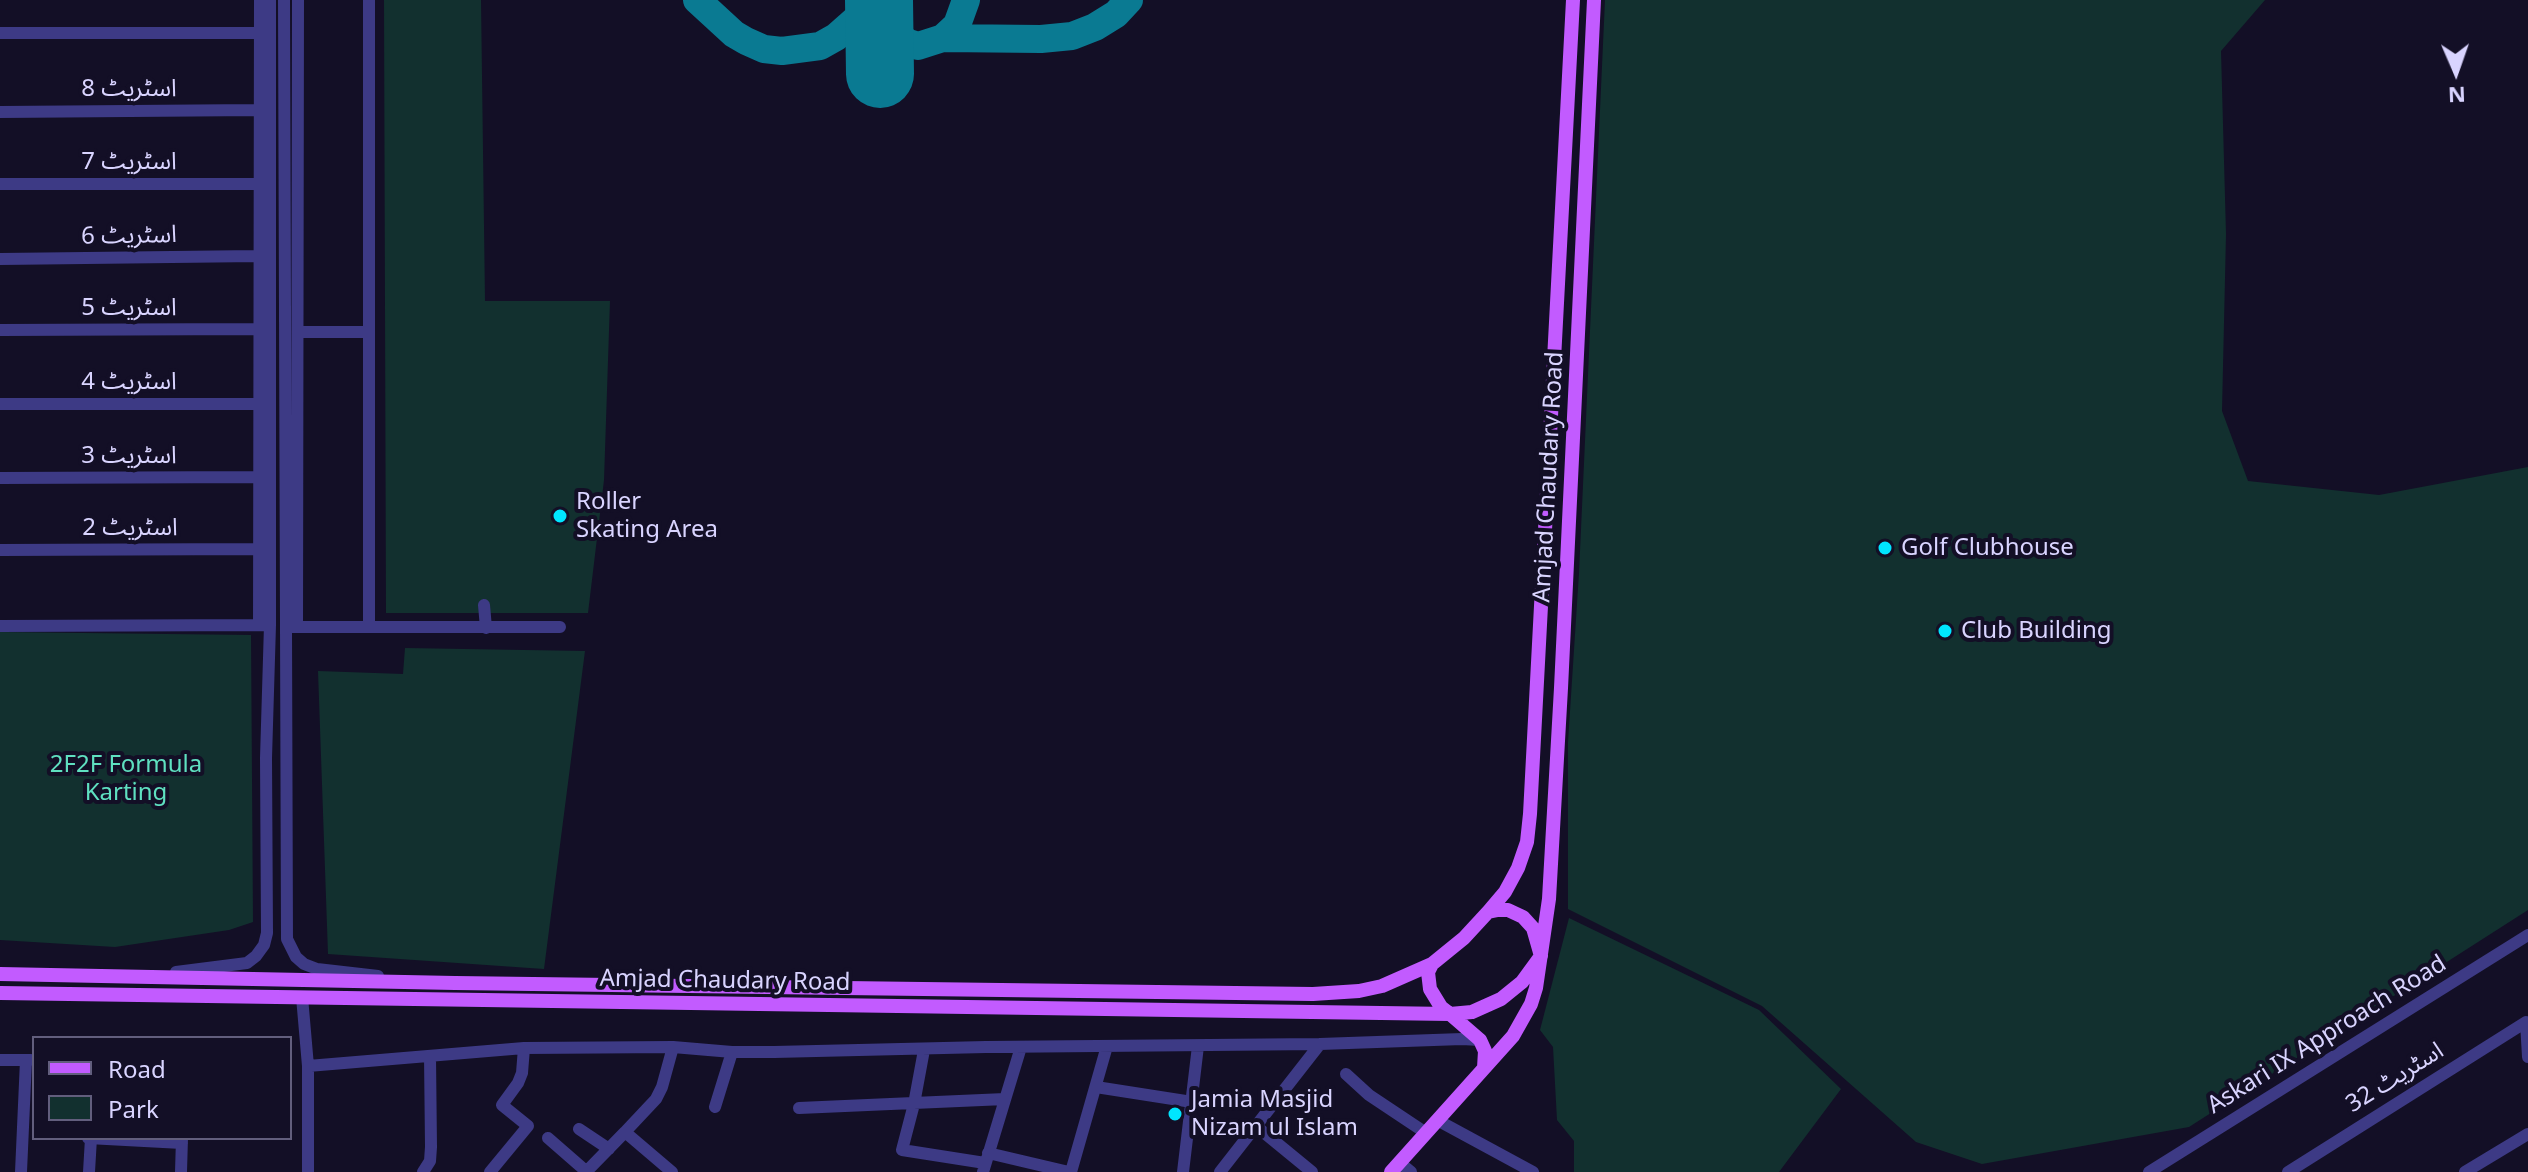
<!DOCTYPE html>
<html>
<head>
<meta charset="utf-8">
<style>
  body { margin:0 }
  #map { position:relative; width:2528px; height:1172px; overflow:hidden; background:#130f26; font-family:"Noto Sans",sans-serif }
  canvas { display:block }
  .legend { position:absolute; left:32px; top:1036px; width:260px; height:104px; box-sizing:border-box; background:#130f26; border:2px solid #625e7d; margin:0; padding:10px 14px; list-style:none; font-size:24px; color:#d9d4ff }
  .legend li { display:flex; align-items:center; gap:16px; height:40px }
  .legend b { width:40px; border:2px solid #625e7d }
  .north { position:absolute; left:2416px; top:32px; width:80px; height:80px; -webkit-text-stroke:6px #130f26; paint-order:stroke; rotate:178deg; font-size:22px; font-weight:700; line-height:32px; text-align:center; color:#d9d4ff }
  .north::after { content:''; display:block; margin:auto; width:28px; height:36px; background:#d9d4ff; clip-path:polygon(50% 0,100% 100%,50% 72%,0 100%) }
</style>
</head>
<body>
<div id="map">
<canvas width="2528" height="1172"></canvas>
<ul class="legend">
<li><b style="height:10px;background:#c25bff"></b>Road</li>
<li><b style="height:22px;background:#12302f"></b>Park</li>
</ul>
<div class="north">N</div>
</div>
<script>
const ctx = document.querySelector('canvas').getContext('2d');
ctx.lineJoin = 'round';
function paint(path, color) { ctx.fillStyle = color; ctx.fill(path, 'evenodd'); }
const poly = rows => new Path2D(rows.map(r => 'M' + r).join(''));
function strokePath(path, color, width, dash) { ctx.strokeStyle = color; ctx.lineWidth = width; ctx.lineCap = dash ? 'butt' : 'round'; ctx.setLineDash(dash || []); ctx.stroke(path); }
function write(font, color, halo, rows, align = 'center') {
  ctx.font = font + ' "Noto Sans","Noto Sans Arabic",sans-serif'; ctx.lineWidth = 8; ctx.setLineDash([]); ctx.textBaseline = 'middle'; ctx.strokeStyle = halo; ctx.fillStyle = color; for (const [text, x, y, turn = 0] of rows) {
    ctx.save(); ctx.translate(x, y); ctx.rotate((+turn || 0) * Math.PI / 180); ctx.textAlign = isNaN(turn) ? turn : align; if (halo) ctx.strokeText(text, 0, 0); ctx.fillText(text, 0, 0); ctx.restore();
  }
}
paint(poly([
  [384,0,481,0,485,301,610,301,604,480,588,613,386,613],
  [1605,0,2265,0,2221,51,2226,234,2222,411,2248,481,2379,495,2528,467,2528,910,2189,1127,1982,1164,1916,1142,1762,1006,1568,909,1568,742,1579,573],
  [0,632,251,635,253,922,229,930,115,947,0,940],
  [405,648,585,651,544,969,328,954,318,671,403,674],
  [1569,918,1759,1010,1841,1089,1779,1172,1574,1172,1574,1141,1557,1120,1553,1047,1540,1030]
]), '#12302f');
strokePath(poly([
  [697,0,734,34,746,41,764,49,782,51,820,46,836,37,862,14,872,0],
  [882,0,894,29,906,42,918,46,943,38,957,25,966,0],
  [943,38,1041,39,1072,36,1095,27,1116,14,1129,0]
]), '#0a7a92', 28);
strokePath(poly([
  [879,0,880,74]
]), '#0a7a92', 68);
strokePath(poly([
  [284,0,287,939,296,957,304,964,317,969,378,976],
  [0,33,260,33],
  [0,112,259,110],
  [0,184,259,184],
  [0,259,258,256],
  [0,330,258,329],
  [298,332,369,332],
  [0,404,259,404],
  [0,478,259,477],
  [0,550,261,549],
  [484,605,486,628],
  [259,625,260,0],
  [0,626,265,625],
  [291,627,560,627],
  [297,627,298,0],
  [369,627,369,0],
  [176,972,247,963,256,956,264,945,267,933,266,758,270,625,270,0],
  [302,997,308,1066,308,1172],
  [924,1050,914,1104,902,1150,985,1163],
  [0,1060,31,1060],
  [308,1066,524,1048,673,1047,732,1052,774,1052,986,1047,1320,1044,1462,1039,1480,1040],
  [1346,1074,1369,1095,1426,1133],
  [1096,1087,1192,1102],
  [715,1107,732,1052],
  [799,1108,1005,1099],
  [1437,1120,1533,1172],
  [1256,1126,1312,1172],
  [579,1129,609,1149],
  [88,1138,182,1143],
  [548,1138,587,1172],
  [988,1153,1069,1172],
  [1400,1163,1411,1172],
  [21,1172,26,1060],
  [89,1172,91,1138],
  [181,1172,182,1138],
  [423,1172,430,1161,431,1147,430,1056],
  [490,1172,528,1126,502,1105,518,1083,522,1073,524,1048],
  [586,1172,625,1132],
  [672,1172,625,1132,656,1099,662,1087,673,1047],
  [983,1172,1021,1047],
  [1071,1172,1107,1046],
  [1183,1172,1198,1046],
  [1220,1172,1320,1044],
  [2149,1172,2528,935],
  [2288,1172,2526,1022,2528,1057],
  [2465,1172,2528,1134]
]), '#3d3a85', 12);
strokePath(poly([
  [1498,910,1508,910,1523,917,1533,928,1541,956,1522,982,1501,999,1472,1012,1450,1014,1441,1007,1430,989,1428,972,1432,964,1464,938,1488,912,1498,910],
  [1488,912,1505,892,1518,868,1527,842,1530,814,1573,0],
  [0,974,455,983,1313,994,1359,991,1382,986,1432,964],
  [0,993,1450,1014,1480,1040,1485,1051,1484,1068],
  [1391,1172,1513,1036,1531,1004,1536,988,1549,899,1561,688,1594,0]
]), '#c25bff', 14);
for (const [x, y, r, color] of [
  [560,516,8,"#00e5ff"],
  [1885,548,8,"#00e5ff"],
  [1945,631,8,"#00e5ff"],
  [1175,1114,8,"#00e5ff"]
]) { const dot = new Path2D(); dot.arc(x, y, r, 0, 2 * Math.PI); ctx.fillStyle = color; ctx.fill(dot); strokePath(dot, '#130f26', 3); }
write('24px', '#d9d4ff', '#130f26', [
  ["اسٹریٹ 8",129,89],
  ["اسٹریٹ 7",129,162],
  ["اسٹریٹ 6",129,236,-1],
  ["اسٹریٹ 5",129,308],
  ["اسٹریٹ 4",129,382],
  ["اسٹریٹ 3",129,456],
  ["Amjad Chaudary Road",1549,477,-87],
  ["اسٹریٹ 2",130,528],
  ["Amjad Chaudary Road",725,981,1],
  ["Askari IX Approach Road",2327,1035,-32],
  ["اسٹریٹ 32",2395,1078,-32]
]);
write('24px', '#d9d4ff', '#130f26', [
  ["Roller",576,502],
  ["Skating Area",576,530],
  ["Golf Clubhouse",1901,548],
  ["Club Building",1961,631],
  ["Jamia Masjid",1191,1100],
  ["Nizam ul Islam",1191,1128]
], 'left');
write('24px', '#5fe0c0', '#130f26', [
  ["2F2F Formula",126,765],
  ["Karting",126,793]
]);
</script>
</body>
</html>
